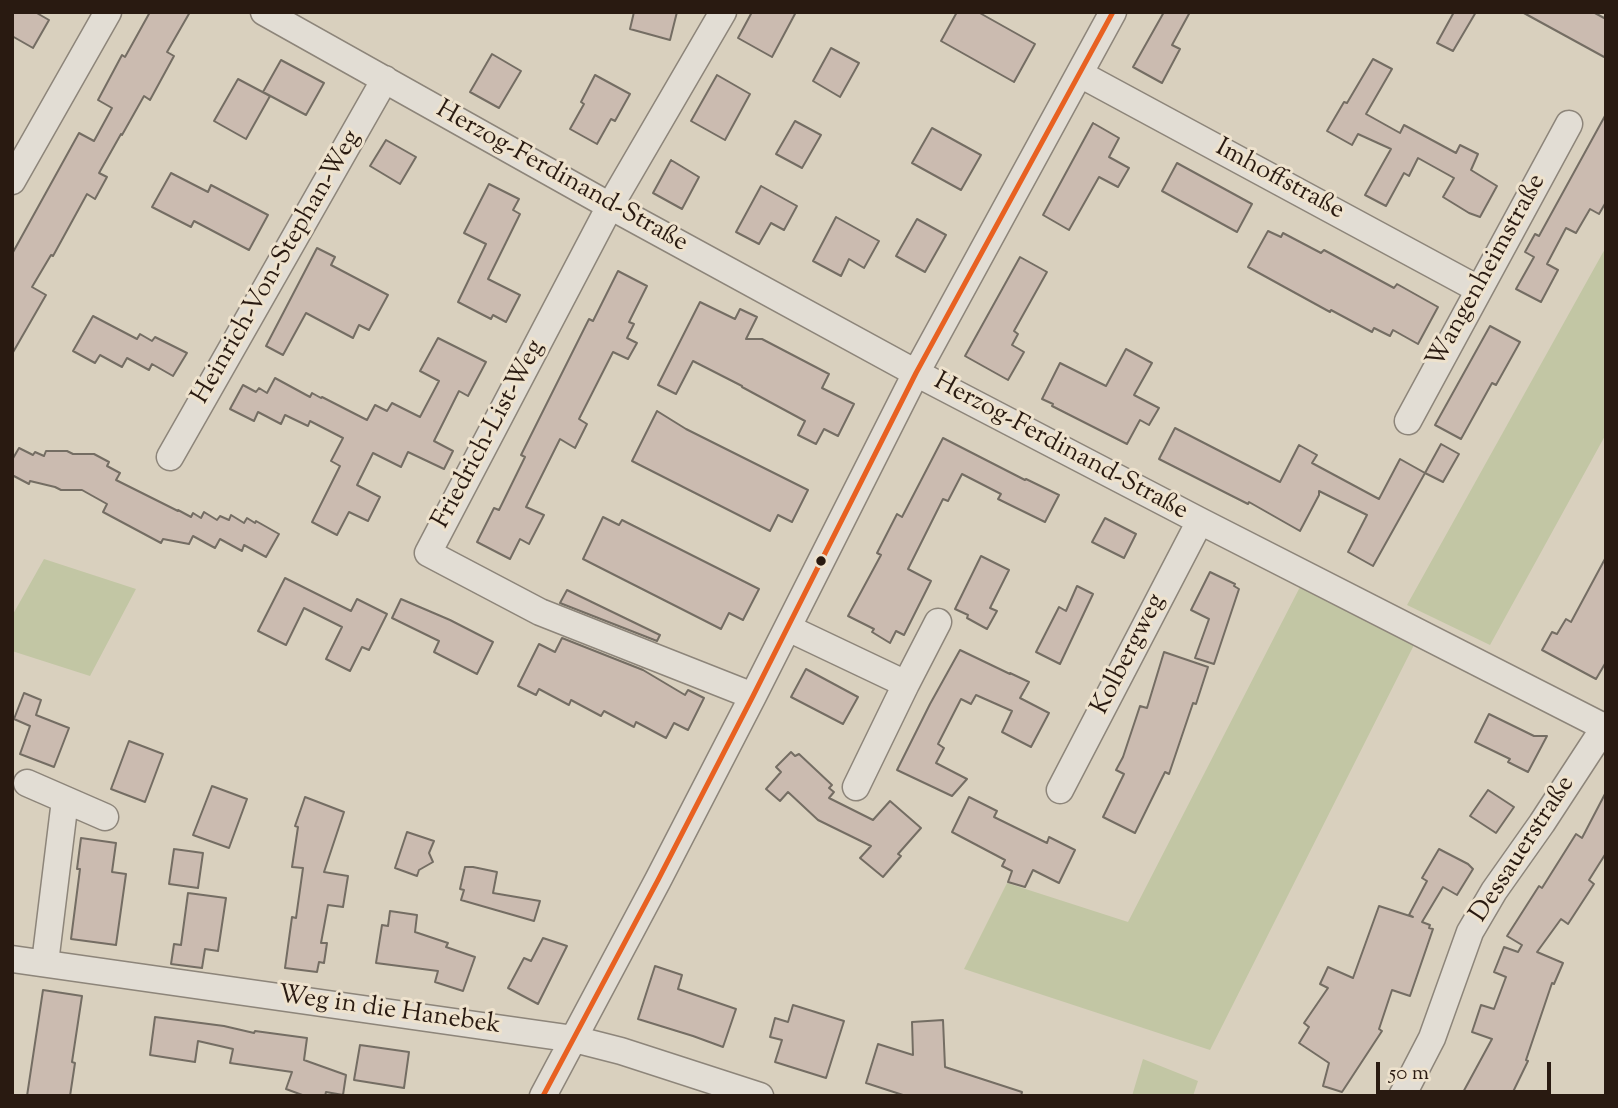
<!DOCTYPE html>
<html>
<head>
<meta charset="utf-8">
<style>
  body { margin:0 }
  #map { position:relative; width:1618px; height:1108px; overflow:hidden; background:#d9d0be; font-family:"Sorts Mill Goudy",serif }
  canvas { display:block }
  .frame { position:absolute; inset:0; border:14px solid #291a11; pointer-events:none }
  .scale { position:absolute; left:1376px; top:1062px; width:175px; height:32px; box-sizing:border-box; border:4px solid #291a11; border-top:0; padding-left:9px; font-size:21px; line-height:24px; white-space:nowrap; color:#291a11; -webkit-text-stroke:5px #eee2cd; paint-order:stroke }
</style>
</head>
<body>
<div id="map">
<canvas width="1618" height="1108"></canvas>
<div class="frame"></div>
<div class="scale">50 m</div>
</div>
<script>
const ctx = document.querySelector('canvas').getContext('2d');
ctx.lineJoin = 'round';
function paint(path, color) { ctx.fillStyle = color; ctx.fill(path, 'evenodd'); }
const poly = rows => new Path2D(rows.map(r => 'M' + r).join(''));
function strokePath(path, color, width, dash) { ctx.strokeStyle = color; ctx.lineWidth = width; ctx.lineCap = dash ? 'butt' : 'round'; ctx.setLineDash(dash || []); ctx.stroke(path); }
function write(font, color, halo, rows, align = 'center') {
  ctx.font = font + ' "Sorts Mill Goudy",serif'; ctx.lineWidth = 6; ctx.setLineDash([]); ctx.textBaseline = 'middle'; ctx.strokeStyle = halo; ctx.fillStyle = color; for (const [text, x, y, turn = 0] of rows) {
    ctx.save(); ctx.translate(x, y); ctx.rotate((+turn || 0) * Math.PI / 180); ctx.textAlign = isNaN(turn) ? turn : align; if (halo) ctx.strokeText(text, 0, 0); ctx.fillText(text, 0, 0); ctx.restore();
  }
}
paint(poly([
  [1606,247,1606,434,1490,645,1407,605],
  [44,559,136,589,90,676,12,651,12,616],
  [1300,587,1415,643,1210,1050,964,969,1007,883,1128,922],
  [1143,1059,1198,1081,1193,1096,1132,1096]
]), '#c2c6a4');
const building = poly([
  [12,12,35,12,49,20,33,48,12,36,12,12],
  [150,12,190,12,167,52,174,56,150,100,144,96,122,135,121,134,99,173,107,177,95,199,87,194,53,256,51,255,32,287,46,295,12,354,12,254,79,133,94,141,112,108,98,100,122,55,125,57,150,12],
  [634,12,677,12,670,40,630,29,634,12],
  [752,12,796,12,772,57,738,38,752,12],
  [957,12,978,12,1035,44,1014,82,941,41,957,12],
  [1164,12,1190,12,1172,45,1180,49,1162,83,1133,67,1164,12],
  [1454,12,1476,12,1453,51,1437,43,1454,12],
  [1522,12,1593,12,1606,19,1606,58,1522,12],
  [831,48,859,63,840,97,813,81,831,48],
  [492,54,521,71,499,108,470,92,492,54],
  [1373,59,1392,69,1366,114,1400,133,1404,125,1456,153,1460,145,1478,154,1471,170,1497,186,1480,217,1469,213,1443,197,1454,178,1418,158,1409,176,1404,173,1386,206,1365,195,1391,149,1358,134,1352,145,1327,131,1344,102,1347,103,1373,59],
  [281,60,324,83,306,115,263,92,281,60],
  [595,75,630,94,615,121,611,119,597,144,570,129,584,104,581,102,595,75],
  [717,75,750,94,725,140,691,121,717,75],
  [238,79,270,96,246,139,214,121,238,79],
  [1606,114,1606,202,1599,214,1590,209,1576,233,1566,228,1547,264,1558,270,1541,302,1516,289,1534,257,1525,252,1535,234,1539,236,1606,114],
  [795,121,821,135,802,168,776,154,795,121],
  [1093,123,1119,138,1109,157,1129,168,1118,187,1099,177,1069,230,1043,215,1093,123],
  [932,128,981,155,961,190,912,163,932,128],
  [386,140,416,157,400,184,370,166,386,140],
  [671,160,699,177,682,209,653,193,671,160],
  [1177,163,1252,204,1237,232,1162,191,1177,163],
  [171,173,208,192,211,185,268,215,249,250,194,221,191,227,152,207,171,173],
  [489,184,519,199,513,210,520,214,488,279,520,295,506,322,493,315,491,319,458,302,486,244,464,233,489,184],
  [761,186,797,206,784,230,771,223,759,244,736,232,761,186],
  [836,217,879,241,864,268,849,259,841,276,813,261,836,217],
  [917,219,946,235,925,272,896,256,917,219],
  [1268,231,1281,237,1283,233,1321,253,1324,250,1394,288,1397,284,1438,307,1418,344,1393,330,1390,336,1374,328,1372,332,1331,310,1330,312,1248,267,1268,231],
  [317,248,335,257,331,265,388,295,369,330,359,325,353,338,306,313,283,355,266,346,317,248],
  [1020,257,1047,272,1014,331,1018,334,1012,345,1024,352,1008,380,965,356,1020,257],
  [618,271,647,286,629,322,634,324,627,338,637,343,628,359,613,352,579,419,587,424,575,448,560,439,526,507,544,515,529,544,520,539,510,559,477,542,494,508,499,510,525,457,521,455,589,319,593,321,618,271],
  [700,302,735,319,740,309,757,317,746,339,762,339,829,374,822,388,854,404,838,436,824,429,816,444,798,435,805,421,742,387,742,386,693,361,676,394,658,385,700,302],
  [93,316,137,339,140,334,152,341,155,337,187,353,173,376,152,364,149,370,127,358,122,367,100,355,95,363,73,351,93,316],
  [1490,326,1520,342,1496,385,1492,383,1461,439,1435,425,1490,326],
  [438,338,486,362,468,396,459,391,434,441,453,451,444,469,408,452,401,467,373,453,357,485,380,497,368,521,349,512,337,535,312,522,340,466,331,461,343,438,310,421,308,426,285,415,281,424,258,412,254,421,230,409,243,385,256,392,259,388,267,393,275,378,310,397,312,393,321,398,322,397,367,420,375,405,387,411,392,403,420,417,439,381,420,371,438,338],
  [1126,349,1152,363,1134,395,1159,408,1149,425,1140,420,1127,444,1052,406,1053,404,1042,399,1060,363,1106,386,1126,349],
  [657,411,686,429,808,490,792,522,778,515,770,531,632,461,657,411],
  [1175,428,1280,482,1299,445,1317,455,1312,463,1379,499,1400,459,1425,473,1441,444,1459,454,1443,482,1425,473,1373,566,1348,552,1367,515,1319,491,1319,495,1300,531,1249,502,1248,504,1159,459,1175,428],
  [943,438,1025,480,1026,479,1059,495,1045,522,998,499,1001,494,962,474,948,501,943,499,908,569,931,581,904,635,896,631,890,643,872,632,874,629,848,616,881,555,877,553,897,514,902,517,943,438],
  [19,448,33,455,35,452,44,456,46,451,67,451,73,454,94,454,109,462,107,466,120,473,116,480,178,511,178,510,191,517,193,513,201,518,204,512,217,520,220,516,229,520,231,515,244,523,247,518,255,523,256,521,279,534,266,557,244,545,242,551,220,539,215,548,193,536,189,544,163,539,161,543,103,512,107,504,82,490,61,490,55,487,30,481,29,484,12,475,12,460,19,448],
  [603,517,619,525,622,520,759,589,743,620,729,613,721,629,583,559,603,517],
  [1105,518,1136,534,1124,558,1092,542,1105,518],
  [981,556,1009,570,990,608,997,611,987,629,967,618,968,615,955,609,981,556],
  [1606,557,1606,662,1596,679,1542,650,1552,632,1557,634,1566,619,1571,622,1606,557],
  [1210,572,1235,584,1234,586,1239,589,1214,664,1195,658,1209,619,1191,610,1210,572],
  [285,578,351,611,357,599,387,614,369,650,362,647,350,671,326,659,342,627,304,608,286,645,258,631,285,578],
  [1077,586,1093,594,1060,664,1036,652,1059,607,1066,611,1077,586],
  [567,590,660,635,657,641,560,603,567,590],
  [401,599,450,620,493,642,477,674,434,652,439,641,392,618,401,599],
  [562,638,643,670,685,695,688,690,704,698,688,730,674,723,666,738,636,722,634,727,604,711,601,716,571,700,569,705,539,689,536,695,518,686,539,644,555,652,562,638],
  [960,650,1010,674,1010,673,1029,682,1020,698,1049,713,1031,747,1002,732,1012,711,976,695,971,704,961,699,938,744,944,748,936,763,967,779,952,796,897,770,930,704,960,650],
  [1164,652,1208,667,1196,704,1193,703,1169,774,1165,772,1135,833,1103,817,1124,774,1116,770,1123,757,1140,706,1147,708,1164,652],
  [806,669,858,697,843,724,791,697,806,669],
  [24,693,41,700,36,715,69,728,54,767,20,754,30,726,14,719,24,693],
  [1489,714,1534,736,1547,736,1528,772,1508,762,1510,759,1475,742,1489,714],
  [129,741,163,754,145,802,111,789,129,741],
  [791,752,795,756,799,754,832,785,829,788,834,792,829,798,873,820,890,801,921,828,898,854,901,856,883,877,860,858,871,846,818,820,788,792,780,801,766,789,781,772,776,767,791,752],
  [212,786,247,799,229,848,193,835,212,786],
  [1488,790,1514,807,1496,833,1470,816,1488,790],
  [1606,792,1606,853,1589,880,1594,884,1568,924,1561,919,1537,952,1563,963,1554,984,1552,983,1526,1060,1528,1061,1511,1096,1461,1096,1492,1039,1472,1032,1481,1005,1494,1009,1506,977,1494,972,1504,947,1518,952,1522,945,1507,936,1539,886,1542,888,1576,834,1582,838,1606,792],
  [305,797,344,812,324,872,348,876,343,907,328,905,321,943,327,943,324,963,319,962,317,972,285,968,292,917,296,918,303,868,292,867,298,827,295,826,305,797],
  [969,797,997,811,994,817,1047,843,1049,837,1075,850,1059,883,1033,870,1025,887,1008,882,1012,871,1002,866,1005,860,952,832,969,797],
  [407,832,434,841,429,853,433,862,419,870,417,876,395,868,407,832],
  [81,838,116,843,112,872,126,874,116,945,71,939,80,869,77,869,81,838],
  [174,849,203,853,198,888,169,884,174,849],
  [1439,849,1468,864,1473,869,1457,895,1443,887,1422,922,1430,925,1429,928,1433,929,1410,996,1392,990,1379,1029,1382,1031,1342,1092,1323,1086,1329,1063,1299,1043,1309,1027,1304,1023,1328,988,1320,984,1328,967,1353,978,1379,906,1413,917,1409,915,1427,881,1422,878,1439,849],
  [465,867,473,867,497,872,493,893,540,901,534,921,461,900,464,890,460,889,465,867],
  [188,893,226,898,218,951,205,949,202,968,171,964,174,944,181,945,188,893],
  [390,911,417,915,415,932,448,943,446,947,475,957,463,991,435,982,438,971,376,963,382,925,388,926,390,911],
  [543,938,567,946,538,1004,508,988,524,958,531,961,543,938],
  [655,966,682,975,678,989,736,1009,723,1047,693,1036,638,1019,655,966],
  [43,990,82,996,72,1062,75,1063,70,1096,27,1096,43,990],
  [793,1005,844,1021,826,1078,775,1062,782,1040,770,1037,775,1018,788,1022,793,1005],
  [155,1017,224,1026,254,1033,255,1031,307,1038,304,1060,346,1075,343,1095,326,1092,325,1096,305,1096,286,1089,292,1072,230,1063,233,1049,198,1041,195,1062,150,1055,155,1017],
  [943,1020,945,1067,1022,1092,1021,1096,906,1096,866,1083,878,1044,913,1055,912,1022,943,1020],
  [360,1045,409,1052,404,1088,354,1080,360,1045]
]);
paint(building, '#cbbbb0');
strokePath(building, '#746d63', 2);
const street = poly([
  [264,12,610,206,916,373,1200,521,1606,728],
  [723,12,610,206,428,553,540,612,753,696],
  [1080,74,1478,289],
  [12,181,108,12],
  [1408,421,1569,124],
  [170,457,385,79],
  [788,628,906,684,856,787],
  [906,684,938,622],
  [27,783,105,817],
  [1060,790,1200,521],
  [12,959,574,1039,621,1051,760,1096],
  [45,963,65,800],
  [543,1096,658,880,753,696,916,373,1113,12],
  [1402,1096,1432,1038,1470,932,1494,891,1542,823,1606,725]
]);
strokePath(street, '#8d857a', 29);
strokePath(street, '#e2ddd4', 26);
strokePath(poly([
  [543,1096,658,880,753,696,916,373,1113,12]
]), '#e86121', 5);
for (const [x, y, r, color] of [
  [821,561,6,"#291a11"]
]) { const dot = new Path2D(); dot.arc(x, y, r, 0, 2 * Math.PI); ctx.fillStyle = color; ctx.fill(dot); strokePath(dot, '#eee2cd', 2.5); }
write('26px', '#291a11', '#eee2cd', [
  ["Herzog-Ferdinand-Straße",561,178,29],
  ["Imhoffstraße",1279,181,28],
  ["Heinrich-Von-Stephan-Weg",278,268,-60],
  ["Wangenheimstraße",1488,272,-61],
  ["Friedrich-List-Weg",490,435,-62],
  ["Herzog-Ferdinand-Straße",1060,448,28],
  ["Kolbergweg",1130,655,-63],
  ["Dessauerstraße",1524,850,-57],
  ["Weg in die Hanebek",389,1012,8]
]);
</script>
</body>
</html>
